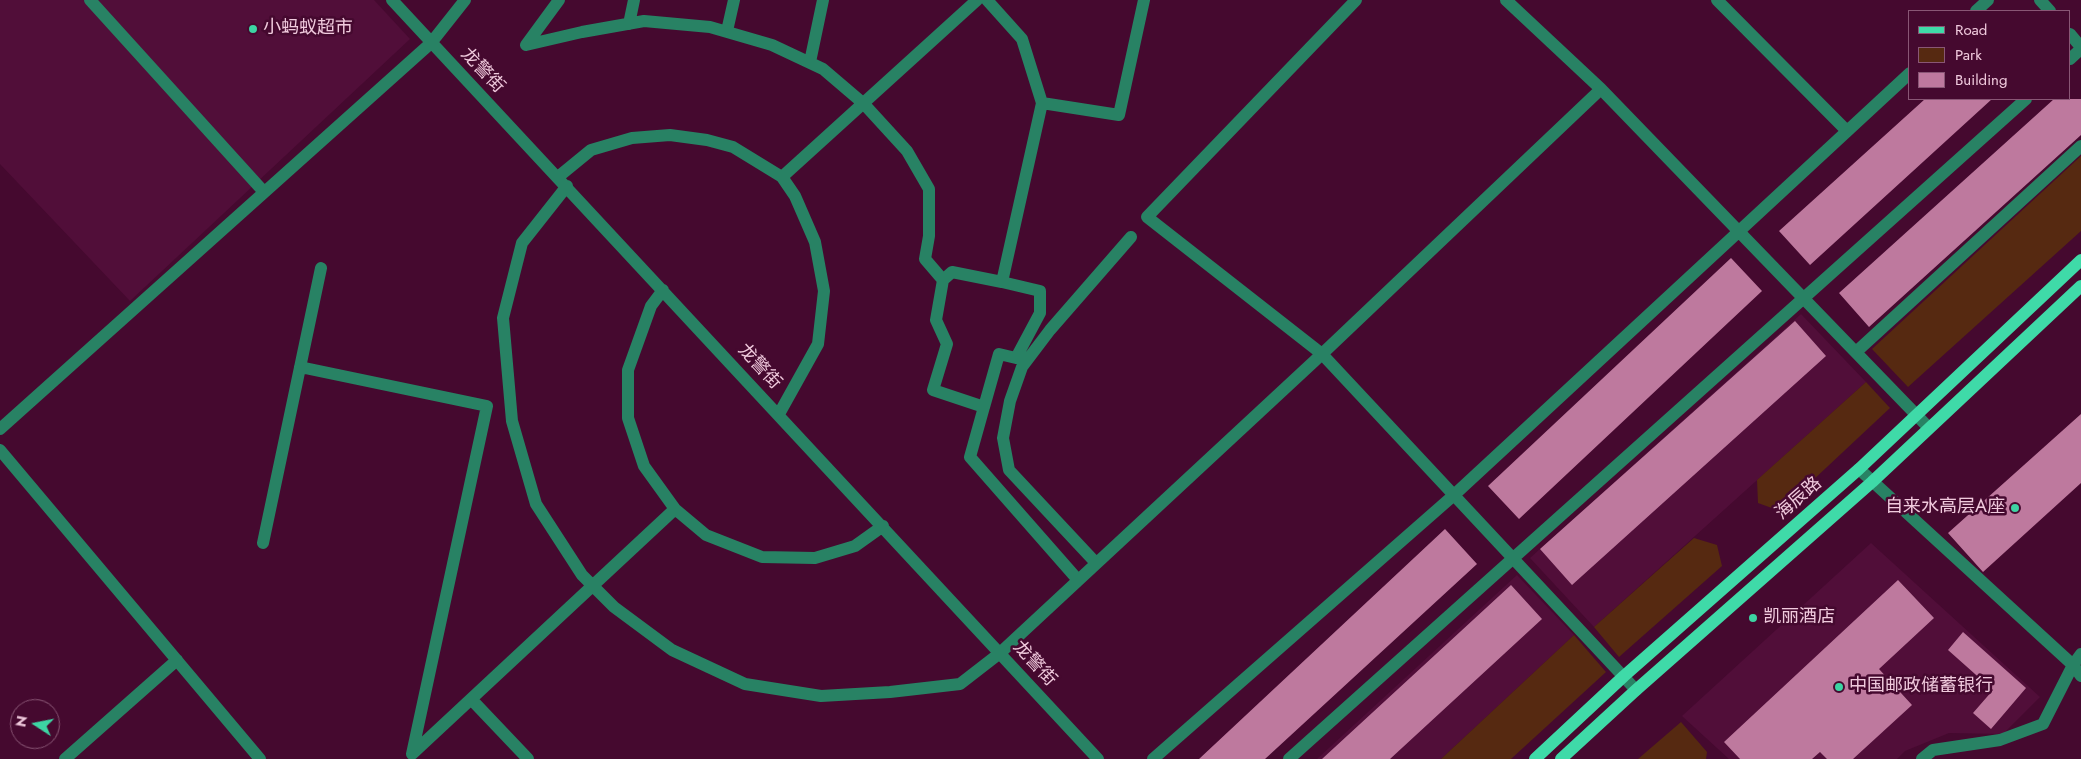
<!DOCTYPE html>
<html>
<head>
<meta charset="utf-8">
<style>
  body { margin:0 }
  #map { position:relative; width:2081px; height:759px; overflow:hidden; background:#45092f; font-family:Jost,sans-serif }
  canvas { display:block }
  .legend { position:absolute; left:1908px; top:10px; width:162px; height:90px; box-sizing:border-box; background:#45092f; border:1px solid #895675; margin:0; padding:6px 9px; list-style:none; font-size:15px; color:#f0cadd }
  .legend li { display:flex; align-items:center; gap:10px; height:25px }
  .legend b { width:25px; border:1px solid #895675 }
  .north { position:absolute; left:10px; top:699px; width:50px; height:50px; box-sizing:border-box; background:#45092f; border:1px solid #895675; border-radius:50%; rotate:281deg; font-size:14px; font-weight:700; line-height:20px; text-align:center; color:#f0cadd }
  .north::after { content:''; display:block; margin:auto; width:18px; height:22px; background:#3dd4a3; clip-path:polygon(50% 0,100% 100%,50% 72%,0 100%) }
</style>
</head>
<body>
<div id="map">
<canvas width="2081" height="759"></canvas>
<ul class="legend">
<li><b style="height:6px;background:#3fdaa8"></b>Road</li>
<li><b style="height:14px;background:#562911"></b>Park</li>
<li><b style="height:14px;background:#be799e"></b>Building</li>
</ul>
<div class="north">N</div>
</div>
<script>
const ctx = document.querySelector('canvas').getContext('2d');
ctx.lineJoin = 'round';
function paint(path, color) { ctx.fillStyle = color; ctx.fill(path, 'evenodd'); }
const poly = rows => new Path2D(rows.map(r => 'M' + r).join(''));
function strokePath(path, color, width, dash) { ctx.strokeStyle = color; ctx.lineWidth = width; ctx.lineCap = dash ? 'butt' : 'round'; ctx.setLineDash(dash || []); ctx.stroke(path); }
function write(font, color, halo, rows, align = 'center') {
  ctx.font = font + ' Jost,"Noto Sans SC",sans-serif'; ctx.lineWidth = 5; ctx.setLineDash([]); ctx.textBaseline = 'middle'; ctx.strokeStyle = halo; ctx.fillStyle = color; for (const [text, x, y, turn = 0] of rows) {
    ctx.save(); ctx.translate(x, y); ctx.rotate((+turn || 0) * Math.PI / 180); ctx.textAlign = isNaN(turn) ? turn : align; if (halo) ctx.strokeText(text, 0, 0); ctx.fillText(text, 0, 0); ctx.restore();
  }
}
paint(poly([
  [0,0,374,0,410,39,130,301,0,164],
  [1801,314,1866,382,1594,627,1530,558],
  [1871,543,2040,697,2003,734,1949,733,1905,751,1897,759,1729,759,1682,716],
  [1517,575,1574,635,1441,759,1317,759]
]), '#510e39');
paint(poly([
  [2081,156,2081,231,1908,387,1872,349],
  [1866,382,1890,408,1780,511,1758,503,1757,480],
  [1694,538,1717,545,1722,566,1619,657,1594,627],
  [1574,635,1606,672,1511,759,1441,759],
  [1681,722,1707,752,1706,759,1638,759]
]), '#562911');
paint(poly([
  [1925,99,1992,99,1810,265,1779,231],
  [2054,99,2081,99,2081,135,1869,327,1839,293],
  [1731,258,1762,291,1519,519,1488,486],
  [1795,321,1826,356,1572,585,1540,549],
  [2081,414,2081,483,1983,572,1948,533],
  [1445,529,1477,564,1265,759,1199,759],
  [1898,580,1934,618,1879,669,1912,705,1853,759,1827,759,1820,752,1812,759,1740,759,1724,742],
  [1511,585,1542,619,1390,759,1322,759],
  [1963,632,2026,688,1991,729,1973,713,1993,690,1948,650]
]), '#be799e');
strokePath(poly([
  [90,0,264,192],
  [392,0,1098,759],
  [559,0,526,45,582,32,644,21,710,27,772,45,823,69,864,104,907,151,929,189,929,236,925,259,943,280],
  [987,0,1022,39,1042,103,1002,282,952,272,943,280,936,320,947,344,933,390,984,407,970,457,1078,580],
  [1356,0,1147,217,1322,354,1636,690],
  [1506,0,1601,89,1929,428],
  [1717,0,1847,131],
  [2040,0,2050,11],
  [1976,11,1988,0],
  [629,24,634,0],
  [727,31,734,0],
  [2070,34,2081,47],
  [2070,59,2081,49],
  [810,62,823,0],
  [1042,103,1119,115,1144,0],
  [558,177,591,150,632,138,670,135,707,140,733,147,782,177,795,196,815,242,824,291,818,344,779,414],
  [782,177,977,0],
  [567,186,522,243,503,318,512,421,536,504,582,575,614,607,672,650,745,684,821,696,890,692,960,684,1000,653,1322,354,1601,89],
  [663,290,651,306,628,370,628,418,644,466,675,509,706,535,762,557,815,558,855,546,883,526],
  [1856,352,2081,146],
  [300,367,487,406,412,754],
  [984,407,999,354,1016,358,1040,313,1040,291,1002,282],
  [0,429,431,43,465,0],
  [0,450,260,759],
  [1859,469,2073,665,2081,654],
  [263,543,321,268],
  [1096,563,1009,470,1003,438,1010,401,1022,367,1050,330,1131,237],
  [471,699,528,759],
  [412,754,675,509],
  [65,759,177,660],
  [1153,759,1454,495,1910,73],
  [1289,759,2026,99],
  [1922,759,1933,750,2000,740,2043,724,2073,665,2081,676]
]), '#288264', 12);
strokePath(poly([
  [1535,759,1624,676,1859,469,2081,260],
  [1561,759,1636,690,1872,482,2081,286]
]), '#3fdaa8', 12);
for (const [x, y, r, color] of [
  [253,29,5,"#3dd4a3"],
  [2015,508,5,"#3dd4a3"],
  [1753,618,5,"#3dd4a3"],
  [1839,687,5,"#3dd4a3"]
]) { const dot = new Path2D(); dot.arc(x, y, r, 0, 2 * Math.PI); ctx.fillStyle = color; ctx.fill(dot); strokePath(dot, '#45092f', 2); }
write('18px', '#f0cadd', '#45092f', [
  ["小蚂蚁超市",263,29],
  ["自来水高层A座",2005,508,"right"],
  ["凯丽酒店",1763,618],
  ["中国邮政储蓄银行",1849,687]
], 'left');
write('18px', '#f0cadd', '#45092f', [
  ["龙警街",482,71,46],
  ["龙警街",759,367,47],
  ["海辰路",1799,499,-41],
  ["龙警街",1034,664,47]
]);
</script>
</body>
</html>
